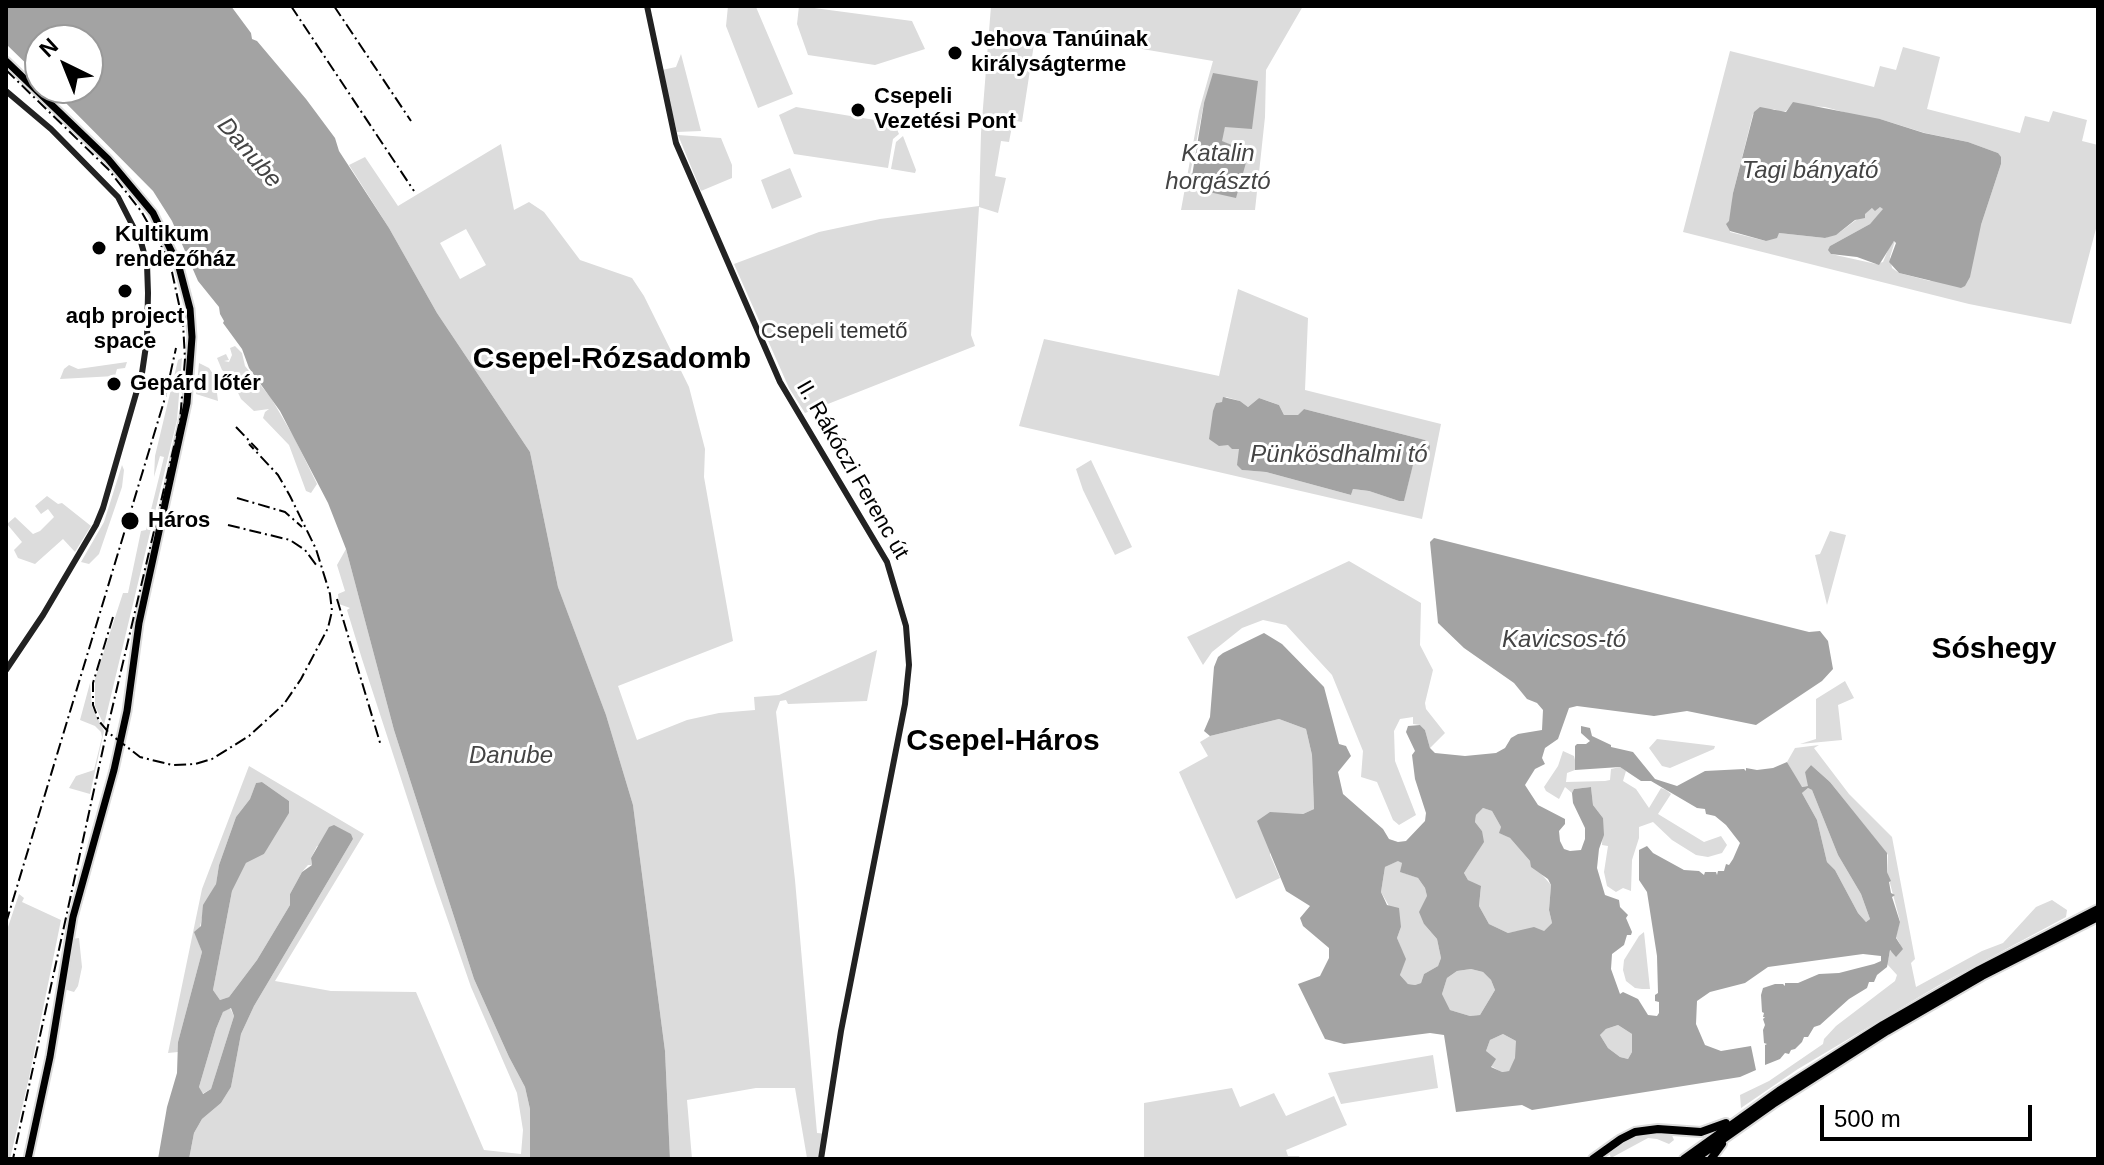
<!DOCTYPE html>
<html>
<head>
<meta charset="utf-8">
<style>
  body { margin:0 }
  #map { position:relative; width:2104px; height:1165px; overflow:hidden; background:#fff; font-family:Helvetica,sans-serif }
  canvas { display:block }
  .frame { position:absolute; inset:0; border:8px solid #000; pointer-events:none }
  .north { position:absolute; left:24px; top:24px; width:80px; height:80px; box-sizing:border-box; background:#fff; border:2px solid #999; border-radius:50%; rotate:317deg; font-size:22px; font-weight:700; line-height:32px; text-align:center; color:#000 }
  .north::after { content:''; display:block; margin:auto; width:28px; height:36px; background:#000; clip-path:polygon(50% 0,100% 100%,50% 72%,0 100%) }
  .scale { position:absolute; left:1820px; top:1105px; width:212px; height:36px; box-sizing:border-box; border:4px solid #000; border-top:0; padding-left:10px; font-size:24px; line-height:28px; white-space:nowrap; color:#000; -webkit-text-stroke:6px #fff; paint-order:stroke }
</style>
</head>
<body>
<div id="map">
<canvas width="2104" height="1165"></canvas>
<div class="frame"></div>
<div class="north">N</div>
<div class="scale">500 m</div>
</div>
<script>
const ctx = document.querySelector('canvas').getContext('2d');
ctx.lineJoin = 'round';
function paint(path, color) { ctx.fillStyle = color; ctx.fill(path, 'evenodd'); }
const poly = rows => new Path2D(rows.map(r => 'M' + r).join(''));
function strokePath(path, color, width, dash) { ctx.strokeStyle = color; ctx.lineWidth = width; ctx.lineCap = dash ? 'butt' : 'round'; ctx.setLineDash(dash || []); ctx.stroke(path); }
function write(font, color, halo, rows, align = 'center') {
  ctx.font = font + ' Helvetica,sans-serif'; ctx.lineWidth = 6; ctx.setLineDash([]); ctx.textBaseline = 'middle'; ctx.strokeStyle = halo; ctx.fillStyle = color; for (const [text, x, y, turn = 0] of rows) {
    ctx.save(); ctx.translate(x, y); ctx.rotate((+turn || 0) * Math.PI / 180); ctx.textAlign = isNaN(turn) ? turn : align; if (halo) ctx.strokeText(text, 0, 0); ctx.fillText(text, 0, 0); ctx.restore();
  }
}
paint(poly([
  [728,6,756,7,793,94,758,108,726,26],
  [799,6,912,21,925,49,875,65,808,55,797,24],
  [991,6,1303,6,1266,70,1265,117,1255,210,1181,210,1199,111,1213,61,1036,31,1022,122,1000,118,999,124,1012,126,1009,142,1001,141,995,176,1006,178,998,213,979,207,971,335,975,346,805,413,789,388,734,264,819,232,880,219,979,206,981,133],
  [1204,103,1225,127,1221,141,1249,152,1190,174],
  [1903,47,1940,57,1927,109,2020,133,2025,116,2049,122,2053,111,2087,120,2082,141,2098,145,2098,221,2071,324,1969,304,1683,232,1730,51,1874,87,1880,66,1896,70],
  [1792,105,1825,107,1869,119,1880,119,1925,133,1968,142,1998,153,2001,164,1981,225,1930,281,1899,273,1892,268,1890,257,1895,241,1891,243,1883,262,1876,264,1831,254,1830,246,1870,224,1884,209,1881,207,1872,208,1840,232,1825,238,1779,233,1766,241,1730,232,1733,193,1753,114,1774,109,1780,112,1786,111],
  [681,54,701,131,677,132,662,70,676,67],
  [796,107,881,121,892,118,899,134,893,139,888,168,794,154,779,115],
  [678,135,721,138,732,165,732,178,701,191],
  [903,136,916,170,915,173,891,169,896,142],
  [501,144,514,210,529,202,544,212,580,260,632,278,644,296,689,387,705,449,704,477,733,641,618,686,637,740,687,720,719,713,755,710,754,697,779,695,877,650,867,701,788,704,786,700,780,701,776,712,795,880,817,1133,828,1134,823,1159,807,1158,795,1088,756,1088,687,1100,692,1159,670,1159,665,1051,633,805,606,715,558,587,530,452,437,313,389,228,349,165,365,157,398,206],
  [466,229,486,265,460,279,440,243],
  [790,168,802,197,772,209,761,180],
  [1238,289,1308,318,1305,390,1441,424,1422,519,1019,426,1044,339,1219,376],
  [1226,397,1240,401,1248,407,1259,398,1271,402,1279,405,1284,415,1299,415,1304,409,1425,440,1428,459,1415,457,1404,500,1399,501,1369,491,1353,489,1351,495,1266,472,1242,470,1240,449,1228,445,1213,420,1216,403,1222,402],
  [235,346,242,353,245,366,271,398,295,439,317,484,311,493,306,491,289,445,263,418,265,412,269,409,254,411,241,399,230,376,222,370,217,358,226,354,229,360,224,361,229,362,232,355,230,348],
  [182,358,177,420,104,725,95,706,95,679,123,593,128,593,141,531,146,530,164,457,160,456,154,477,155,456,178,360],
  [127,362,125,368,117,369,115,376,60,379,64,369,69,365,78,369],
  [199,363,209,368,215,377,218,401,196,394],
  [1091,460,1132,547,1115,555,1083,490,1076,469],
  [122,465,124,470,122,487,99,554,89,564,81,562,104,522],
  [47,496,58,504,62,503,91,526,75,552,63,539,35,564,18,558,14,550,22,542,7,524,15,517,33,534,40,531,54,517,48,509,41,514,35,506],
  [1830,531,1846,535,1827,605,1815,555,1820,554],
  [346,549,394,730,474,979,509,1057,525,1087,530,1109,530,1159,189,1159,194,1133,202,1119,221,1103,231,1087,241,1034,254,1006,353,839,317,846,311,858,312,865,308,865,302,872,290,894,290,905,257,960,229,997,220,1000,213,990,232,891,246,863,264,854,289,801,262,782,256,783,250,799,236,817,219,865,216,884,204,908,200,927,195,933,202,952,178,1042,178,1052,168,1053,202,889,249,766,364,834,275,981,331,991,416,992,484,1150,521,1154,523,1130,517,1093,471,987,435,883,362,659,347,610,350,608,339,604,338,594,345,591,337,565],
  [1349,561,1421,603,1420,645,1433,670,1425,703,1426,709,1445,733,1430,748,1425,730,1420,725,1413,724,1413,717,1400,719,1394,731,1395,761,1416,815,1399,825,1393,820,1377,782,1361,777,1363,751,1332,675,1286,625,1263,620,1242,628,1212,652,1203,665,1187,637],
  [1845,681,1854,698,1838,705,1842,740,1800,744,1816,739,1816,699],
  [90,683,92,707,104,731,90,794,69,788,76,776,94,770,102,737,101,732,95,726,80,720],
  [1279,719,1306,729,1312,755,1314,809,1303,814,1270,813,1270,855,1280,878,1236,899,1179,772,1208,756,1200,742,1210,736],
  [1657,739,1715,746,1714,749,1670,768,1662,766,1649,748],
  [1819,745,1814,748,1849,794,1892,837,1915,959,1911,963,1916,987,1982,951,2003,943,2036,907,2052,900,2067,910,2066,917,1941,984,1798,1069,1741,1108,1740,1095,1769,1081,1823,1044,1824,1039,1836,1026,1895,981,1897,975,1887,964,1890,951,1898,954,1900,944,1896,937,1900,921,1887,872,1888,855,1830,782,1811,765,1805,772,1809,779,1808,786,1801,787,1787,762,1795,748],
  [1563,751,1574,756,1575,760,1575,770,1567,773,1566,782,1605,781,1610,780,1611,769,1620,767,1626,771,1623,781,1636,789,1649,808,1661,788,1666,790,1671,794,1658,814,1704,842,1721,836,1727,845,1722,853,1708,857,1696,855,1672,840,1653,822,1639,827,1639,838,1632,860,1631,891,1623,888,1616,892,1607,886,1604,872,1608,846,1602,845,1603,818,1593,805,1591,787,1574,789,1572,793,1565,787,1559,799,1546,791,1544,787,1558,766],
  [1808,788,1812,790,1838,855,1861,894,1870,919,1866,922,1858,913,1835,870,1827,862,1817,820,1802,793],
  [1483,808,1492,811,1501,827,1500,833,1510,838,1551,885,1549,910,1552,923,1544,931,1518,931,1508,933,1489,924,1479,906,1481,887,1468,880,1464,873,1478,851,1482,831,1475,822,1476,815],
  [1399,860,1402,863,1401,872,1418,878,1425,888,1427,896,1424,924,1437,939,1441,958,1438,966,1424,974,1421,983,1415,985,1408,984,1400,975,1405,959,1397,938,1401,927,1381,892,1385,867],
  [19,894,24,898,22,902,61,920,29,1078,10,1159,6,1159,6,933],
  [1644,932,1650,989,1642,989,1635,988,1626,981,1623,970,1624,960,1639,936],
  [79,938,82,967,78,986,74,992,64,989,71,939],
  [1471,969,1483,972,1491,980,1495,990,1480,1015,1470,1016,1450,1010,1442,994,1447,978,1457,971],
  [230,1008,234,1016,211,1089,202,1094,199,1087,216,1029,223,1012],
  [1618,1025,1632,1034,1632,1052,1628,1059,1620,1057,1608,1048,1600,1035,1606,1029],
  [1503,1034,1516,1041,1516,1058,1509,1071,1501,1072,1491,1066,1486,1051,1490,1040],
  [1433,1055,1438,1088,1341,1104,1328,1073],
  [1232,1088,1240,1107,1274,1093,1286,1116,1334,1096,1347,1125,1286,1150,1288,1156,1299,1156,1301,1159,1144,1159,1144,1103],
  [1651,1131,1671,1133,1674,1140,1669,1144,1657,1139,1648,1138,1611,1158,1608,1150,1627,1137]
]), '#dcdcdc');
paint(poly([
  [6,6,231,6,251,33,252,39,257,41,306,99,335,138,339,151,389,228,437,313,530,452,558,587,606,715,633,805,665,1051,670,1159,530,1159,530,1109,525,1087,509,1057,474,979,394,730,346,549,328,503,280,411,249,368,242,349,223,323,224,321,220,314,219,307,198,281,172,221,153,191,51,88,88,88,88,40,40,40,40,77,6,44],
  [1213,73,1258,81,1252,129,1225,127,1222,141,1249,152,1236,198,1209,192,1191,182,1204,103],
  [1793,102,1880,119,1924,133,1968,142,1998,153,2001,157,2001,164,1981,225,1970,277,1965,286,1961,288,1899,273,1889,262,1896,243,1894,241,1879,265,1857,257,1831,254,1828,250,1830,246,1870,224,1883,209,1880,207,1875,211,1872,208,1865,214,1865,218,1855,220,1836,235,1825,238,1779,233,1777,238,1766,241,1730,231,1726,224,1729,221,1733,193,1754,112,1760,107,1786,112],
  [1223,397,1240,401,1248,407,1259,398,1279,405,1284,415,1298,415,1304,409,1425,440,1430,446,1428,459,1415,457,1404,501,1399,501,1369,491,1353,489,1351,495,1266,472,1242,470,1237,465,1239,449,1232,449,1228,445,1219,446,1209,439,1213,411,1216,403,1222,402],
  [1434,538,1809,632,1820,631,1828,641,1833,669,1822,681,1756,725,1687,711,1654,716,1577,706,1569,708,1558,739,1545,748,1542,758,1545,764,1535,769,1525,785,1538,805,1565,819,1565,824,1559,831,1560,841,1564,849,1570,851,1581,850,1585,839,1585,828,1573,803,1572,793,1574,789,1591,787,1593,805,1603,818,1604,835,1599,849,1597,868,1605,895,1619,900,1620,907,1628,915,1626,918,1632,932,1631,935,1627,935,1624,945,1612,954,1611,969,1620,994,1623,992,1638,999,1648,1015,1657,1016,1659,1013,1659,1002,1655,1001,1655,995,1658,993,1657,956,1647,892,1639,880,1639,850,1647,846,1653,853,1684,870,1699,871,1704,875,1705,872,1716,872,1717,875,1718,871,1724,871,1726,864,1729,865,1733,859,1740,843,1726,825,1715,816,1706,814,1705,809,1697,808,1651,781,1641,781,1620,767,1575,770,1575,746,1577,744,1586,744,1590,741,1581,733,1581,726,1590,728,1592,736,1611,745,1611,747,1633,752,1655,779,1677,786,1705,771,1744,769,1746,771,1746,768,1757,770,1773,768,1787,762,1802,787,1808,786,1805,772,1811,765,1830,782,1887,853,1887,872,1891,881,1889,882,1891,893,1895,895,1892,897,1900,922,1896,938,1903,949,1896,957,1890,950,1887,967,1877,975,1874,982,1869,982,1867,988,1849,999,1820,1025,1814,1027,1808,1037,1804,1037,1802,1042,1795,1049,1791,1050,1789,1054,1785,1053,1780,1059,1765,1065,1765,1045,1767,1044,1764,1043,1763,1030,1765,1025,1763,1019,1765,1017,1763,1017,1764,1013,1762,1012,1761,995,1763,988,1775,984,1783,984,1785,986,1785,983,1798,983,1819,974,1839,973,1874,964,1881,961,1881,956,1863,954,1768,967,1745,983,1710,992,1697,1001,1696,1024,1705,1045,1721,1051,1751,1046,1756,1070,1740,1077,1532,1110,1522,1105,1456,1112,1444,1035,1430,1033,1344,1044,1325,1039,1298,984,1320,976,1329,958,1329,948,1303,926,1300,918,1310,906,1286,891,1257,821,1270,812,1303,814,1314,809,1312,755,1306,729,1279,719,1210,736,1204,731,1210,717,1214,667,1218,657,1223,653,1264,633,1282,644,1324,687,1339,744,1346,746,1351,756,1338,772,1343,794,1383,829,1389,839,1398,842,1406,841,1425,821,1426,813,1415,779,1412,755,1415,751,1406,732,1408,726,1420,725,1425,730,1430,748,1435,753,1465,756,1496,753,1505,748,1511,738,1518,734,1542,730,1543,710,1537,703,1527,699,1514,683,1464,648,1438,623,1430,542],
  [1808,788,1812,790,1838,855,1861,894,1870,919,1866,922,1858,913,1835,870,1827,862,1817,820,1802,793],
  [1483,808,1492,811,1501,827,1499,833,1510,838,1530,861,1531,867,1548,879,1551,885,1549,910,1552,923,1544,931,1534,927,1508,933,1489,924,1479,906,1481,886,1468,880,1464,873,1484,842,1482,831,1475,822,1476,815],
  [1398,861,1402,863,1400,872,1418,878,1425,888,1427,896,1419,912,1424,924,1437,939,1441,958,1438,966,1424,974,1421,983,1415,985,1408,984,1400,975,1406,959,1397,938,1401,927,1399,908,1387,905,1381,892,1385,867],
  [1471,969,1483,972,1491,980,1495,990,1480,1015,1470,1016,1450,1010,1442,994,1447,978,1457,971],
  [1618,1025,1632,1034,1632,1052,1628,1059,1620,1057,1608,1048,1600,1035,1606,1029],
  [1503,1034,1516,1041,1515,1058,1509,1071,1502,1072,1491,1067,1496,1059,1486,1051,1490,1040],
  [262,782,289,801,289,813,264,854,246,863,232,891,213,990,220,1000,229,997,257,960,290,905,290,894,302,872,312,865,311,858,329,827,334,825,351,834,353,839,254,1006,241,1034,231,1087,221,1103,202,1119,194,1133,189,1159,158,1159,167,1107,177,1073,178,1042,202,952,194,932,201,926,203,905,216,884,219,865,236,817,250,799,256,783],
  [231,1008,234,1016,211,1089,203,1094,199,1087,216,1029,223,1012]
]), '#a3a3a3');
const primary = poly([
  [6,61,108,159,153,213,179,267,190,309,192,337,187,403,139,623,127,711,114,770,73,917,50,1057,28,1159]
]);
const trunk = poly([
  [1593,1159,1621,1139,1635,1132,1658,1129,1701,1132,1726,1123],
  [1684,1159,1779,1091,1883,1025,1979,970,2098,909],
  [1695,1159,1773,1104,1887,1031,1982,976,2098,917],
  [1711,1159,1722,1144]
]);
strokePath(primary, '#dbdbdb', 11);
strokePath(trunk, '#dbdbdb', 12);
strokePath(poly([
  [647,6,676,143,780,382,887,562,906,626,909,665,905,704,841,1031,821,1159],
  [6,91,51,129,118,197,141,242,147,264,148,293,147,339,142,373,103,508,96,525,43,615,6,670]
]), '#222', 6);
strokePath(primary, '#000', 7);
strokePath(trunk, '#000', 8);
strokePath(poly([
  [291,6,414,191],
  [334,6,411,121],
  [6,70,108,169,141,211,165,253,172,272,183,323,185,359,180,421,108,726,13,1159],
  [236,427,258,450],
  [237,498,285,512,302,527],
  [228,525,290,540,305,550,317,566],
  [337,599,381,746],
  [113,617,93,683,93,705,99,721,109,733,140,757,172,765,195,764,212,759,249,736,284,704,301,679,328,628,332,611,330,594,316,549,290,496,278,475,249,444],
  [6,923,165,398,176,348]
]), '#000', 2, [12, 4, 2, 4]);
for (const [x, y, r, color] of [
  [955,53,8,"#000"],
  [858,110,8,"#000"],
  [99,248,8,"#000"],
  [125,291,8,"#000"],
  [114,384,8,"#000"],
  [130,521,10,"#000"]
]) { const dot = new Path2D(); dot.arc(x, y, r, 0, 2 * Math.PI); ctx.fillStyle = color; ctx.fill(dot); strokePath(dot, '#fff', 3); }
write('bold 22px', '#000', '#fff', [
  ["Jehova Tanúinak",971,40],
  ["királyságterme",971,65],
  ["Csepeli",874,97],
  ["Vezetési Pont",874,122],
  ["Kultikum",115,235],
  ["rendezőház",115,260],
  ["aqb project",125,317,"center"],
  ["space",125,342,"center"],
  ["Gepárd lőtér",130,384],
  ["Háros",148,521]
], 'left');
write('22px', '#333', '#fff', [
  ["Csepeli temető",834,332]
]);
write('22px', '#000', '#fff', [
  ["II. Rákóczi Ferenc út",852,470,60]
]);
write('italic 24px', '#444', '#fff', [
  ["Danube",249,153,49],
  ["Katalin",1218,154],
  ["horgásztó",1218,182],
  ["Tagi bányató",1810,171],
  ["Pünkösdhalmi tó",1339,455],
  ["Kavicsos-tó",1564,640],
  ["Danube",511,756]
]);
write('bold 30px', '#000', '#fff', [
  ["Csepel-Rózsadomb",612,360],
  ["Sóshegy",1994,650],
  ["Csepel-Háros",1003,742]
]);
</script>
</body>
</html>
